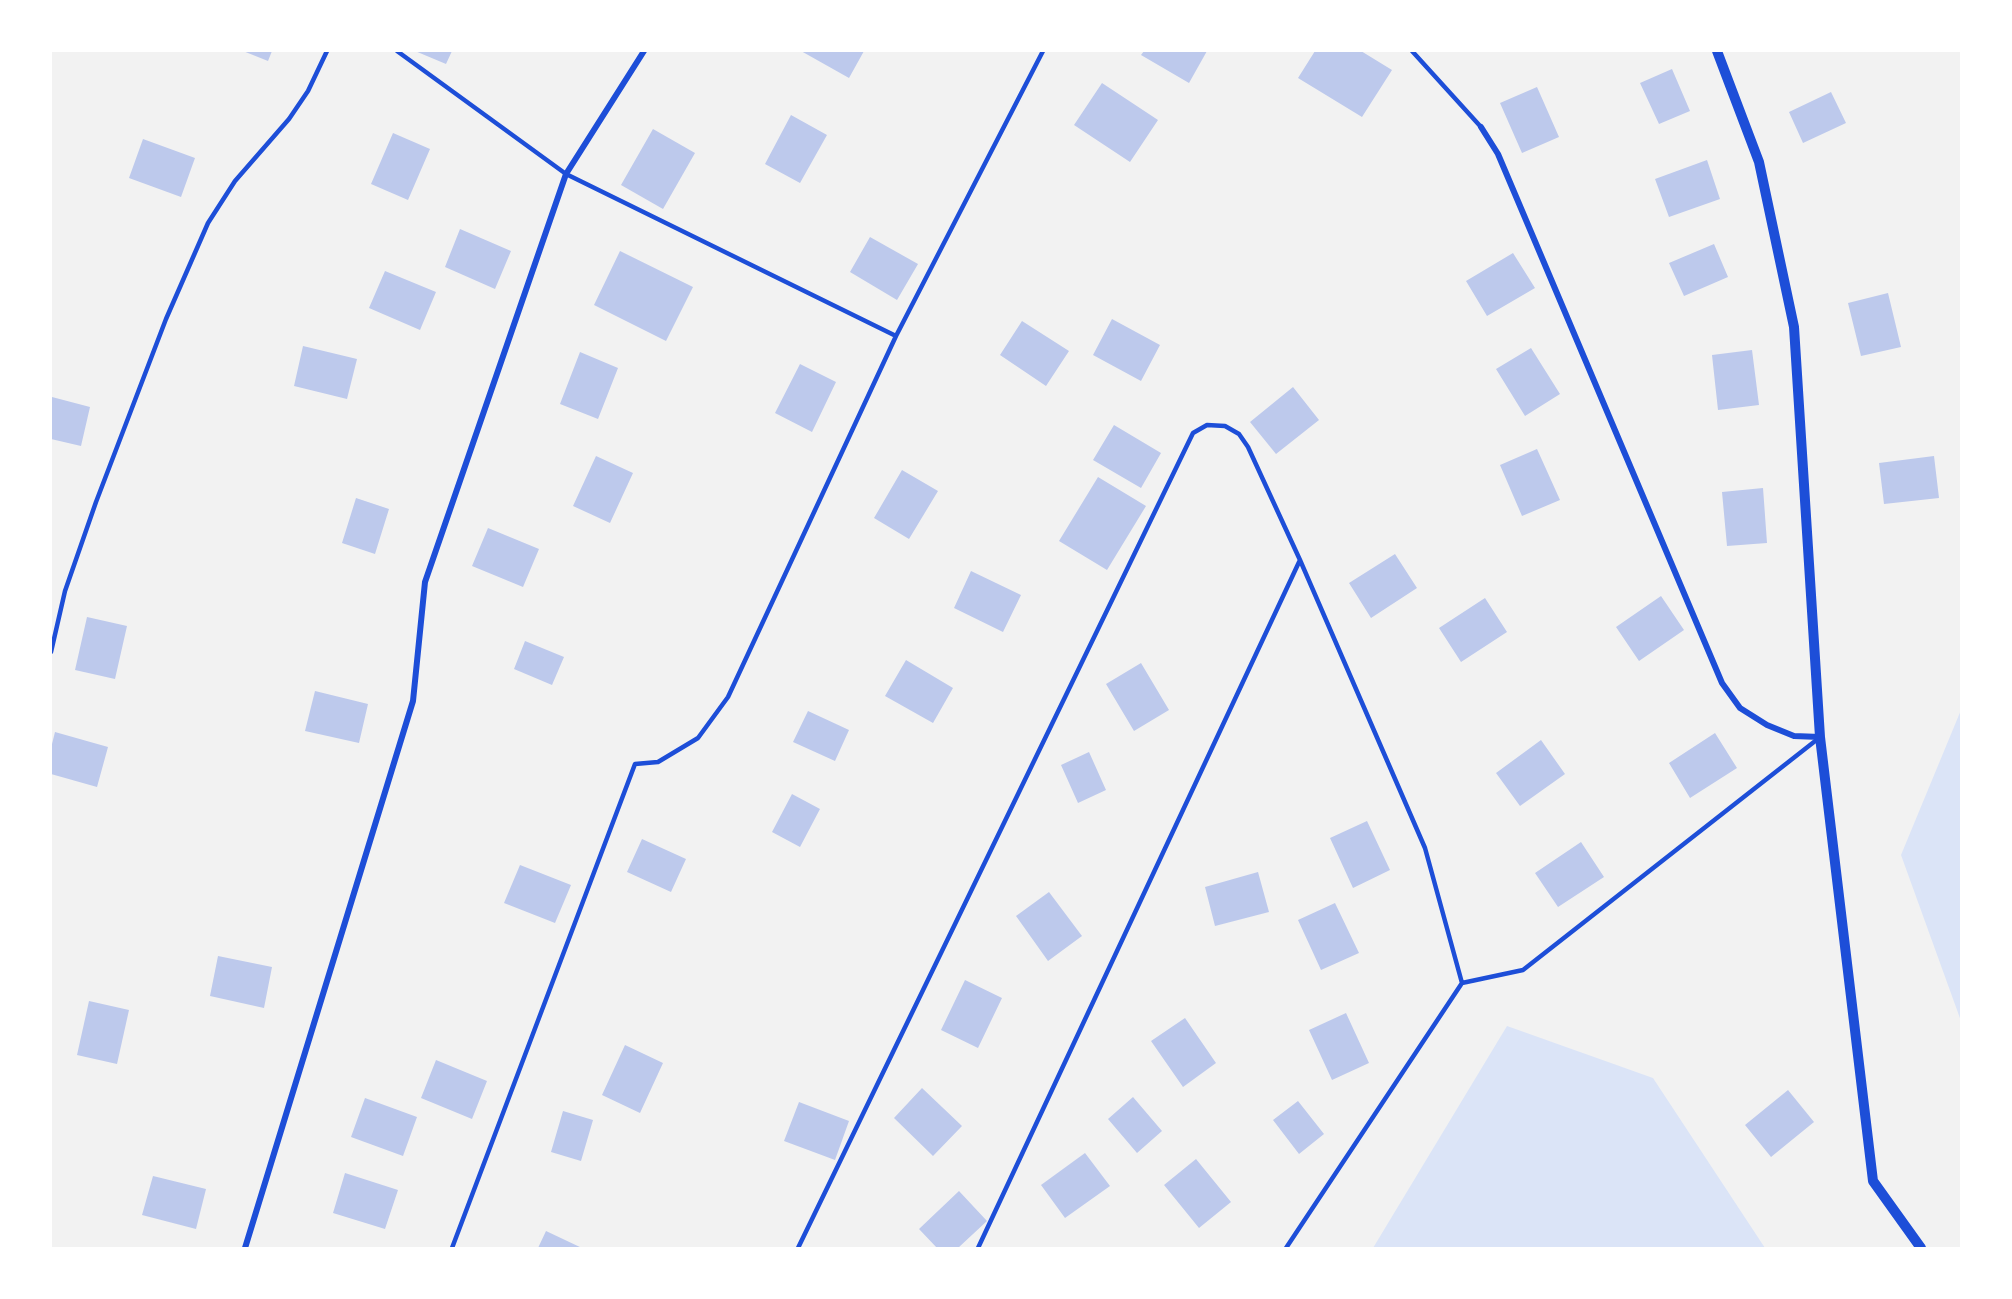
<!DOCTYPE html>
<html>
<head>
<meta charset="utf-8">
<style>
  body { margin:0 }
  #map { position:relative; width:2012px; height:1299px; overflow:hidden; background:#f2f2f2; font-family:Helvetica,sans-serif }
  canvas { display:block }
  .frame { position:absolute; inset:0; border:52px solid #fff; pointer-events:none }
</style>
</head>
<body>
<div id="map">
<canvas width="2012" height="1299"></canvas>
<div class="frame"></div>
</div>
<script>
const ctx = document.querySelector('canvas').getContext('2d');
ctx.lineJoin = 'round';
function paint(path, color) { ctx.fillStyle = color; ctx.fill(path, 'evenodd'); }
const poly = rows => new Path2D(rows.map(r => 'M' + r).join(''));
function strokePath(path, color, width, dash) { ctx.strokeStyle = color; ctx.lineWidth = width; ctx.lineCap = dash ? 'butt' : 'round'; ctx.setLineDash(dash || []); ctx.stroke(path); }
paint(poly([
  [1961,710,1961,1021,1901,855],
  [1507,1026,1653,1078,1765,1248,1373,1248]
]), '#dbe4f7');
paint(poly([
  [243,51,272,51,268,61],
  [415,51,452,51,446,64],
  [801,51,864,51,849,78],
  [1144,51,1207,51,1189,83,1141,55],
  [1315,51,1361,51,1392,70,1362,117,1298,78],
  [1672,69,1690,111,1659,124,1640,83],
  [1102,83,1158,120,1130,162,1074,125],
  [1537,87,1559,137,1522,153,1500,103],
  [1831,92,1846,123,1803,143,1789,112],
  [791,115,827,135,800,183,765,164],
  [653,129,695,153,663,209,621,185],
  [393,133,430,149,408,200,371,184],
  [143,139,195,158,181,197,129,178],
  [1707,160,1720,199,1669,217,1655,179],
  [460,229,511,251,495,289,445,267],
  [870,237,918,264,897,300,850,272],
  [1714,244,1728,277,1684,296,1669,263],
  [620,251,693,287,666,341,594,305],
  [1513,253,1535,288,1487,316,1466,281],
  [385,271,436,292,420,330,369,308],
  [1888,293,1901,347,1861,356,1848,303],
  [1112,319,1160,345,1141,381,1093,355],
  [1022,321,1069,351,1046,386,1000,355],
  [303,346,357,359,347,399,294,386],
  [1531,348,1560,394,1525,416,1496,369],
  [1752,350,1759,405,1718,410,1712,355],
  [580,352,618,368,598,419,560,404],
  [800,364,836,382,812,432,775,413],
  [1293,387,1319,420,1276,454,1250,422],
  [52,397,90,407,81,446,51,439],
  [1114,425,1161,453,1141,488,1093,460],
  [1537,449,1560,500,1522,516,1500,465],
  [596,456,633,473,610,523,573,506],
  [1934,456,1939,498,1884,504,1879,463],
  [902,470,938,491,909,539,874,518],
  [1098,477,1146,506,1107,570,1059,541],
  [1763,488,1767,543,1727,546,1722,492],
  [356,498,389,509,375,554,342,543],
  [488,528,539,549,523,587,472,566],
  [1395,554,1417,588,1371,618,1349,583],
  [971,571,1021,595,1003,632,954,608],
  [1661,596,1684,630,1639,661,1616,627],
  [1485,598,1507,632,1461,662,1439,628],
  [87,617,127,626,115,679,75,670],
  [525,641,564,657,552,685,514,669],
  [906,660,953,688,933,723,885,696],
  [1141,663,1169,710,1134,731,1106,684],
  [315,691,368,704,359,743,305,731],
  [808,711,849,730,835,761,793,742],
  [55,732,108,747,97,787,51,774,51,748],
  [1715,733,1737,768,1690,798,1669,763],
  [1541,740,1565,774,1520,806,1496,773],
  [1089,752,1106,790,1078,803,1061,765],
  [792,794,820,809,800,847,772,832],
  [1367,821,1390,870,1353,888,1330,838],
  [642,839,686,859,671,892,627,872],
  [1581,842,1604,877,1558,907,1535,873],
  [520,865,571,885,555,923,504,903],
  [1258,872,1269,912,1215,926,1205,887],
  [1049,892,1082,936,1048,961,1016,916],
  [1335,903,1359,953,1321,970,1298,920],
  [218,956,272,967,264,1008,210,996],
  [965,980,1002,998,978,1048,941,1030],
  [89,1001,129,1010,117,1064,77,1055],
  [1346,1013,1369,1063,1332,1080,1309,1030],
  [1185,1018,1216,1063,1183,1087,1151,1041],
  [625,1045,663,1063,640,1113,602,1095],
  [436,1060,487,1081,472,1119,421,1098],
  [922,1088,962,1126,933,1156,894,1118],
  [1788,1090,1814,1122,1771,1157,1745,1125],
  [1133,1097,1162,1131,1137,1153,1108,1119],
  [365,1098,417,1117,403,1156,351,1137],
  [1298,1101,1324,1134,1299,1154,1273,1120],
  [799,1102,849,1121,835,1160,784,1141],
  [563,1111,593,1120,581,1161,551,1152],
  [1085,1153,1110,1186,1065,1218,1041,1185],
  [1196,1159,1231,1202,1199,1228,1164,1185],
  [345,1173,398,1190,385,1229,333,1213],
  [153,1176,206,1189,196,1229,142,1215],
  [959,1191,987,1221,958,1248,937,1248,919,1229],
  [546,1231,582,1248,538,1248]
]), '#bdc9ec');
strokePath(poly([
  [397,51,566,174,896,336,728,697,698,738,658,762,635,764,452,1248],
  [1412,51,1481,127],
  [896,336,1043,51],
  [51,652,65,591,96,502,166,319,208,223,235,181,289,119,308,91,327,51],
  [1462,983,1523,970,1819,738],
  [798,1248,1193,433,1207,425,1225,426,1239,434,1248,447,1300,560,1425,848,1462,983,1286,1248],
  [978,1248,1300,560]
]), '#1d4ed8', 4.5);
strokePath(poly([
  [1481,127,1498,154,1722,683,1740,708,1767,725,1794,736,1820,737],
  [245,1248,413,701,425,582,566,174,644,51]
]), '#1d4ed8', 6);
strokePath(poly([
  [1717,51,1759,162,1794,327,1820,737,1873,1181,1921,1248]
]), '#1d4ed8', 10);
</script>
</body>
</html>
